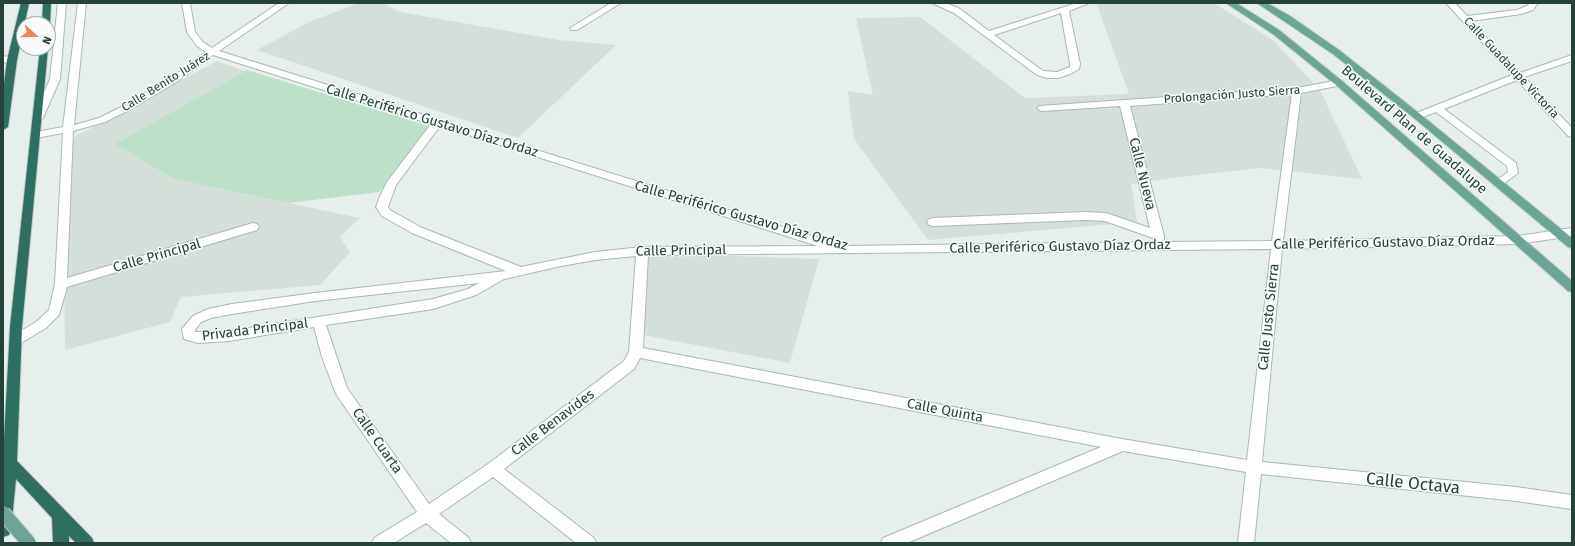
<!DOCTYPE html>
<html>
<head>
<meta charset="utf-8">
<style>
  body { margin:0 }
  #map { position:relative; width:1575px; height:546px; overflow:hidden; background:#e6efeb; font-family:"Fira Sans",sans-serif }
  canvas { display:block }
  .frame { position:absolute; inset:0; border:4px solid #24423a; pointer-events:none }
  .north { position:absolute; left:16px; top:16px; width:40px; height:40px; box-sizing:border-box; background:#f7fbf9; border:1px solid #a3b1ad; border-radius:50%; rotate:111deg; font-size:11px; font-weight:700; line-height:16px; text-align:center; color:#24423a }
  .north::after { content:''; display:block; margin:auto; width:14px; height:18px; background:#f4845f; clip-path:polygon(50% 0,100% 100%,50% 72%,0 100%) }
</style>
</head>
<body>
<div id="map">
<canvas width="1575" height="546"></canvas>
<div class="frame"></div>
<div class="north">N</div>
</div>
<script>
const ctx = document.querySelector('canvas').getContext('2d');
ctx.lineJoin = 'round';
function paint(path, color) { ctx.fillStyle = color; ctx.fill(path, 'evenodd'); }
const poly = rows => new Path2D(rows.map(r => 'M' + r).join(''));
function strokePath(path, color, width, dash) { ctx.strokeStyle = color; ctx.lineWidth = width; ctx.lineCap = dash ? 'butt' : 'round'; ctx.setLineDash(dash || []); ctx.stroke(path); }
function write(font, color, halo, rows, align = 'center') {
  ctx.font = font + ' "Fira Sans",sans-serif'; ctx.lineWidth = 3; ctx.setLineDash([]); ctx.textBaseline = 'middle'; ctx.strokeStyle = halo; ctx.fillStyle = color; for (const [text, x, y, turn = 0] of rows) {
    ctx.save(); ctx.translate(x, y); ctx.rotate((+turn || 0) * Math.PI / 180); ctx.textAlign = isNaN(turn) ? turn : align; if (halo) ctx.strokeText(text, 0, 0); ctx.fillText(text, 0, 0); ctx.restore();
  }
}
paint(poly([
  [359,3,383,3,400,12,559,40,616,45,518,138,257,50,309,22],
  [1103,3,1214,3,1274,41,1320,90,1362,179,1260,168,1188,176,1131,184,1137,222,928,240,854,139,848,91,873,95,856,18,920,17,1025,98,1129,94,1097,5],
  [217,61,245,71,116,144,174,179,360,218,340,237,350,252,320,285,181,297,170,322,65,350,63,143],
  [648,253,819,259,790,363,643,335]
]), '#d4dfda');
paint(poly([
  [247,70,435,128,379,192,288,203,174,179,115,144]
]), '#bfe0c8');
const minor = poly([
  [58,3,66,3,60,79,43,118,38,121,33,118,50,79,58,3],
  [78,3,86,3,74,125,99,118,123,106,172,77,206,52,197,46,187,32,182,3,190,3,195,32,203,42,212,48,279,3,289,3,219,51,844,246,1154,242,1153,238,1105,221,1085,220,933,226,929,225,927,222,929,219,933,218,1085,212,1106,213,1150,228,1120,106,1042,111,1039,110,1037,108,1039,106,1297,88,1339,80,1342,81,1344,83,1342,85,1301,93,1283,241,1518,236,1572,228,1572,236,1518,244,1282,249,1262,462,1516,487,1572,495,1572,509,1516,501,1261,474,1254,543,1238,543,1246,472,1123,451,907,543,881,543,883,538,1101,447,640,358,634,369,504,469,594,538,596,543,576,543,493,477,439,514,469,538,471,543,451,543,426,523,394,543,372,543,374,538,417,512,336,394,322,357,314,327,229,341,198,343,184,339,182,329,193,316,208,309,232,304,315,293,506,271,412,233,382,216,376,207,380,196,387,182,431,124,213,55,178,81,129,110,105,122,73,131,67,278,253,223,257,224,259,227,257,230,67,287,59,315,46,328,21,343,16,345,11,343,10,340,11,337,36,322,49,310,55,284,63,133,36,138,31,135,36,132,63,127,78,3],
  [1292,94,1272,241,1164,242,1164,236,1130,106,1292,94],
  [440,126,818,246,642,247,595,252,521,267,420,227,390,210,388,207,396,185,440,126],
  [1271,249,1247,460,1122,439,643,348,648,255,1271,249],
  [636,256,629,352,624,361,488,464,429,504,347,388,326,325,433,309,476,295,504,279,561,266,595,260,636,256],
  [479,283,468,289,433,299,229,331,195,332,195,330,201,322,211,318,232,314,315,301,479,283],
  [611,3,621,3,577,30,571,30,570,28,611,3],
  [932,3,946,3,960,9,989,31,1077,3,1089,3,1069,11,1080,64,1079,69,1070,74,1058,78,1047,78,1037,75,954,13,932,3],
  [1061,13,1070,64,1070,67,1057,72,1043,71,994,35,1061,13],
  [1446,3,1455,3,1467,16,1517,10,1527,6,1530,3,1538,3,1533,10,1521,14,1471,21,1520,73,1572,55,1572,61,1524,77,1572,128,1572,137,1568,136,1517,80,1444,109,1516,163,1518,173,1502,185,1494,185,1493,183,1508,172,1507,166,1436,112,1417,119,1412,116,1414,114,1512,75,1446,3],
  [3,56,15,58,17,60,12,63,3,62,3,56]
]);
const major = poly([
  [1226,3,1236,3,1279,30,1342,81,1572,281,1572,292,1568,291,1336,85,1273,34,1226,3],
  [1257,3,1267,3,1290,16,1339,50,1420,114,1572,238,1572,248,1568,247,1414,118,1333,54,1257,3]
]);
const highway = poly([
  [21,3,29,3,17,60,8,127,3,130,3,92,7,60,21,3],
  [43,3,51,3,50,24,48,26,48,24,42,24,43,3],
  [48,47,48,48,22,327,17,461,92,538,94,543,76,543,69,536,69,543,53,543,52,518,16,479,11,530,9,535,3,537,3,457,10,327,40,48,48,47]
]);
strokePath(minor, '#a8b8b2', 2);
strokePath(major, '#c2cac8', 2);
strokePath(highway, '#c2cac8', 2);
paint(minor, '#fff');
paint(major, '#6aa596');
paint(highway, '#2f6f62');
const majorBridge = poly([
  [3,513,29,543]
]);
strokePath(majorBridge, '#c2cac8', 16, []);
strokePath(majorBridge, '#6aa596', 14);
write('12px', '#24423a', '#f7fbf9', [
  ["Calle Guadalupe Victoria",1511,68,47],
  ["Calle Benito Juárez",166,82,-32],
  ["Prolongación Justo Sierra",1232,95,-4]
]);
write('14px', '#24423a', '#f7fbf9', [
  ["Calle Periférico Gustavo Díaz Ordaz",432,121,17],
  ["Boulevard Plan de Guadalupe",1414,130,41],
  ["Calle Nueva",1142,174,76],
  ["Calle Periférico Gustavo Díaz Ordaz",741,216,16],
  ["Calle Periférico Gustavo Díaz Ordaz",1384,243,-1],
  ["Calle Periférico Gustavo Díaz Ordaz",1060,247,-1],
  ["Calle Principal",681,251,-1],
  ["Calle Principal",157,256,-16],
  ["Calle Justo Sierra",1269,317,-84],
  ["Privada Principal",255,330,-7],
  ["Calle Quinta",945,411,11],
  ["Calle Benavides",553,423,-37],
  ["Calle Cuarta",377,441,55]
]);
write('17px', '#24423a', '#f7fbf9', [
  ["Calle Octava",1413,484,6]
]);
</script>
</body>
</html>
